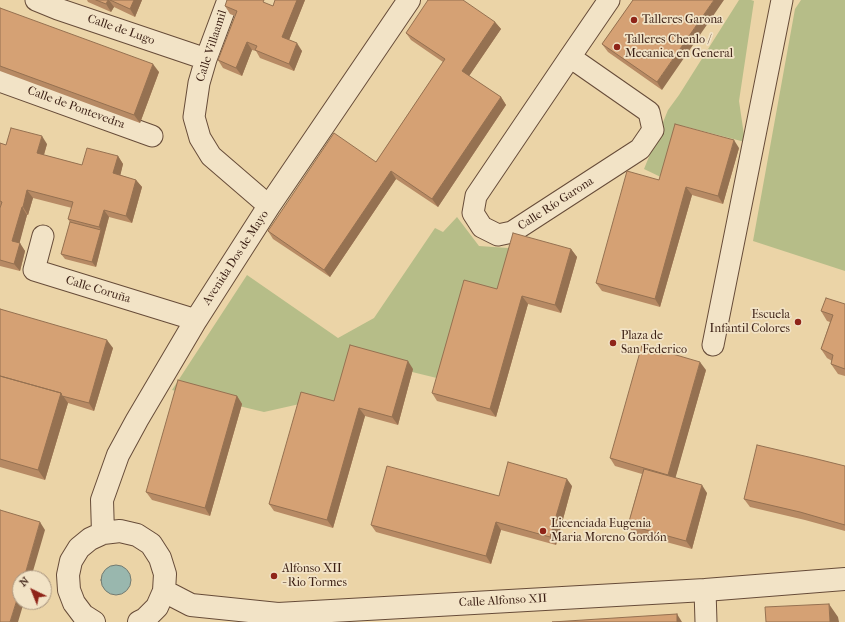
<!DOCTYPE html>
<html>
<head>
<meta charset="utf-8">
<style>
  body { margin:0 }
  #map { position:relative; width:845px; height:622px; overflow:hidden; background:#ebd4a7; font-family:"IM FELL French Canon",serif }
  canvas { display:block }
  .north { position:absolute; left:12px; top:570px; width:40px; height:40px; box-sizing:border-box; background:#f2e3c6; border:1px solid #a9957f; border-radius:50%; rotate:317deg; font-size:11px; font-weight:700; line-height:16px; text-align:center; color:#3b1f14 }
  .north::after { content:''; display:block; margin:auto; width:14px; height:18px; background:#8f2418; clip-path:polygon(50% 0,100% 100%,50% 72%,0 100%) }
</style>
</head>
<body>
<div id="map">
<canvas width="845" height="622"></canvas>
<div class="north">N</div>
</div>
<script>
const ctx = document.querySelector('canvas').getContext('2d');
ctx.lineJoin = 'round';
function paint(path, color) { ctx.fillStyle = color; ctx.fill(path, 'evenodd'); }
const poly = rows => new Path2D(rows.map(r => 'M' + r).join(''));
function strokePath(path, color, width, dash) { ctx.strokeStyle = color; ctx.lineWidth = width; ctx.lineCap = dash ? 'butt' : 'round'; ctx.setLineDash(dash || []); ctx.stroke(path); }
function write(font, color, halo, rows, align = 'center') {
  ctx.font = font + ' "IM FELL French Canon",serif'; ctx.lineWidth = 3.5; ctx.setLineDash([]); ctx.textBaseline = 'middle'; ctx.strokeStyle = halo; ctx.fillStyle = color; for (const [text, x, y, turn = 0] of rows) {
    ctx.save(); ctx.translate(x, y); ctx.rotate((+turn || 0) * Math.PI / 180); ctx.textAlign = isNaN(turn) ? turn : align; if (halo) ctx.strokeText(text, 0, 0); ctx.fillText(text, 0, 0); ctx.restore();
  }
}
paint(poly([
  [739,0,751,0,754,1,739,101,745,142,683,126,667,180,644,169,668,110,679,95],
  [801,0,845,0,845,271,753,241,795,9],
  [457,217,479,246,523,249,449,381,363,360,348,407,313,401,264,412,172,390,247,275,338,338,374,318,435,228,443,232]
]), '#b6bd88');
const water = poly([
  '101 580a15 15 0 1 1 30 0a15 15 0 1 1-30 0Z'
]);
paint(water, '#99b7ae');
strokePath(water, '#737a70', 1);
const minor = poly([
  [36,0,58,9,206,59],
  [228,0,206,59,199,83,194,117,200,138,211,156,269,206],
  [570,57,649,112,653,130,640,149,512,232,498,235,482,227,473,213,476,196,570,57,609,0],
  [0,81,152,136],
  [43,236,34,270,196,320],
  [713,345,782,0],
  [705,590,706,622]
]);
const tertiary = poly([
  [103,533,102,500,118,455,137,420,196,320,269,206,409,0],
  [164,591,191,605,278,614,705,590,845,579],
  [94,622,83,615,74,603,69,590,68,575,71,561,79,548,90,539,103,533,120,531,137,535,151,544,160,558,165,574,164,591,157,607,145,619,139,622]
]);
strokePath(minor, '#674c39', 23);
strokePath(tertiary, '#674c39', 24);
strokePath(minor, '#f2e3c6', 21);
strokePath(tertiary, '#f2e3c6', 22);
paint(poly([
  [87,0,142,0,135,17,114,7,111,12,88,2],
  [275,0,305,0,289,40,302,51,294,71,260,58,256,51,252,50,242,76,223,68,218,60,235,16,230,14,225,6,267,4,273,6],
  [633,0,662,90,608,52,602,44],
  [0,8,159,72,140,123,0,71],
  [495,22,501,29,469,76,501,97,506,105,438,207,396,179,330,277,273,239,268,231,376,162,443,62,411,40,406,33],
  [0,143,6,145,47,144,44,155,82,165,118,156,123,164,120,175,136,180,142,187,132,223,109,217,96,267,65,259,61,254,70,222,68,219,72,208,33,198,28,215,27,215,19,243,25,251,20,271,0,266],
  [739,148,723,204,692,195,660,307,602,291,596,283,659,180],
  [571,249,577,257,561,313,528,304,496,417,437,401,432,393,497,289],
  [845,304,845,376,838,374,831,364,832,361,827,358,821,349,830,322,827,321,821,311],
  [0,309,113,348,94,411,68,403,45,480,0,467],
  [413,369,398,425,365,416,333,528,274,511,269,504,334,401],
  [706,370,675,478,707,493,692,549,633,533,628,525,642,474,615,466,610,458],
  [237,396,242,404,210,516,152,500,146,492],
  [845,466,845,531,805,520,750,507,744,499],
  [572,486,556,545,501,530,491,564,376,532,371,525]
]), '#b78a64');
paint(poly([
  [108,0,109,0,114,7,111,12,106,4],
  [134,0,142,0,135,17,130,9],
  [297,0,305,0,287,45,282,37],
  [714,0,724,0,662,90,657,82],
  [495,22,501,29,467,79,462,71],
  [247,42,252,50,242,76,236,68],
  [297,43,302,51,294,71,289,64],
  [153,64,159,72,140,123,134,115],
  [501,97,506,105,438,207,432,199],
  [42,136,47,144,42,161,37,153],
  [734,140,739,148,723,204,718,196],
  [118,156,123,164,119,181,113,173],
  [391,171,396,179,330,277,324,270],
  [136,180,142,187,132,223,126,216],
  [686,187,692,195,660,307,655,299],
  [27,190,33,198,28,215,23,207],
  [22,207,27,215,18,249,12,241],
  [104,210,109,217,104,235,99,227],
  [101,230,104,235,96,267,92,262],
  [20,243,25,251,20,271,14,264],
  [571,249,577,257,561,313,555,305],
  [522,296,528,304,496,417,490,409],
  [107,340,113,348,94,411,89,403],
  [408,361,413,369,398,425,392,417],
  [700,362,706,370,674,483,668,475],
  [61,393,68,403,45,480,38,470],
  [237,396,242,404,210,516,205,508],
  [359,408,365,416,333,528,327,520],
  [567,479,572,486,556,545,550,537],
  [702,485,707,493,692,549,686,541],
  [40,522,45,530,31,578,24,578],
  [496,522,501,530,491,564,486,556],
  [20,590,20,602,24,602,18,622,10,622],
  [829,604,838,617,839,622,830,622],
  [677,614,682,622,677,622]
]), '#957151');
const building = poly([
  [96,0,108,0,106,4,96,0],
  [110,0,134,0,130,9,110,0],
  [227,0,264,0,263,2,273,6,275,0,297,0,282,37,297,43,289,64,255,50,257,46,247,42,236,68,218,60,237,11,225,6,227,0],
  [428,0,463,0,495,22,462,71,501,97,432,199,391,171,324,270,268,231,334,133,376,162,445,59,406,33,428,0],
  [633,0,714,0,657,82,602,44,633,0],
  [0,8,153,64,134,115,0,66,0,8],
  [675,124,734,140,718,196,686,187,655,299,596,283,627,171,659,180,675,124],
  [11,128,42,136,37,153,82,165,87,148,118,156,113,173,136,180,126,216,104,210,99,227,68,219,73,202,27,190,23,207,22,207,12,241,20,243,14,264,0,260,0,208,2,202,0,201,0,143,6,145,11,128],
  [70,222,101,230,92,262,61,254,70,222],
  [513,233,571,249,555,305,522,296,490,409,432,393,464,280,497,289,513,233],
  [826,298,845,304,845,369,831,364,833,355,821,349,833,315,821,311,826,298],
  [0,309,107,340,89,403,62,396,61,393,0,376,0,309],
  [350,345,408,361,392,417,359,408,327,520,269,504,301,392,334,401,350,345],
  [642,345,700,362,668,475,610,458,642,345],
  [0,376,61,393,38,470,0,459,0,376],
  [178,380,237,396,205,508,146,492,178,380],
  [757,445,813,458,845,466,845,525,800,512,744,499,757,445],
  [508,462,567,479,550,537,496,522,486,556,371,525,387,466,499,496,508,462],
  [644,469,702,485,686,541,628,525,644,469],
  [0,510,40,522,24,578,20,578,20,590,10,622,0,622,0,510],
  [829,604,830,622,766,622,765,607,829,604],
  [677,614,677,622,552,622,677,614]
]);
paint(building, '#d5a174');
strokePath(building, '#957151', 1);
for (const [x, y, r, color] of [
  [634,20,4,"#8f2418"],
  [617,47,4,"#8f2418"],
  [798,322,4,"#8f2418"],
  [613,343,4,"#8f2418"],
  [543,531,4,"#8f2418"],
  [274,576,4,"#8f2418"]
]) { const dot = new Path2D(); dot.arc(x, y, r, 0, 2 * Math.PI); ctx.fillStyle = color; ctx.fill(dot); strokePath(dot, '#f2e3c6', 1.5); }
write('12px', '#3b1f14', '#f2e3c6', [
  ["Talleres Garona",642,20],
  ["Talleres Chenlo /",625,40],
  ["Mecanica en General",625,54],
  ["Escuela",790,315,"right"],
  ["Infantil Colores",790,329,"right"],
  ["Plaza de",621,336],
  ["San Federico",621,350],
  ["Licenciada Eugenia",551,524],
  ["Maria Moreno Gordón",551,538],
  ["Alfonso XII",282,569],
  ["- Rio Tormes",282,583]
], 'left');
write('12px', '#3b1f14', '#f2e3c6', [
  ["Calle de Lugo",121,30,19],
  ["Calle Villaamil",212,46,-72],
  ["Calle de Pontevedra",76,108,20],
  ["Calle Río Garona",556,204,-33],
  ["Avenida Dos de Mayo",236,258,-57],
  ["Calle Coruña",98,290,17],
  ["Calle Alfonso XII",503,601,-3]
]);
</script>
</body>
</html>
